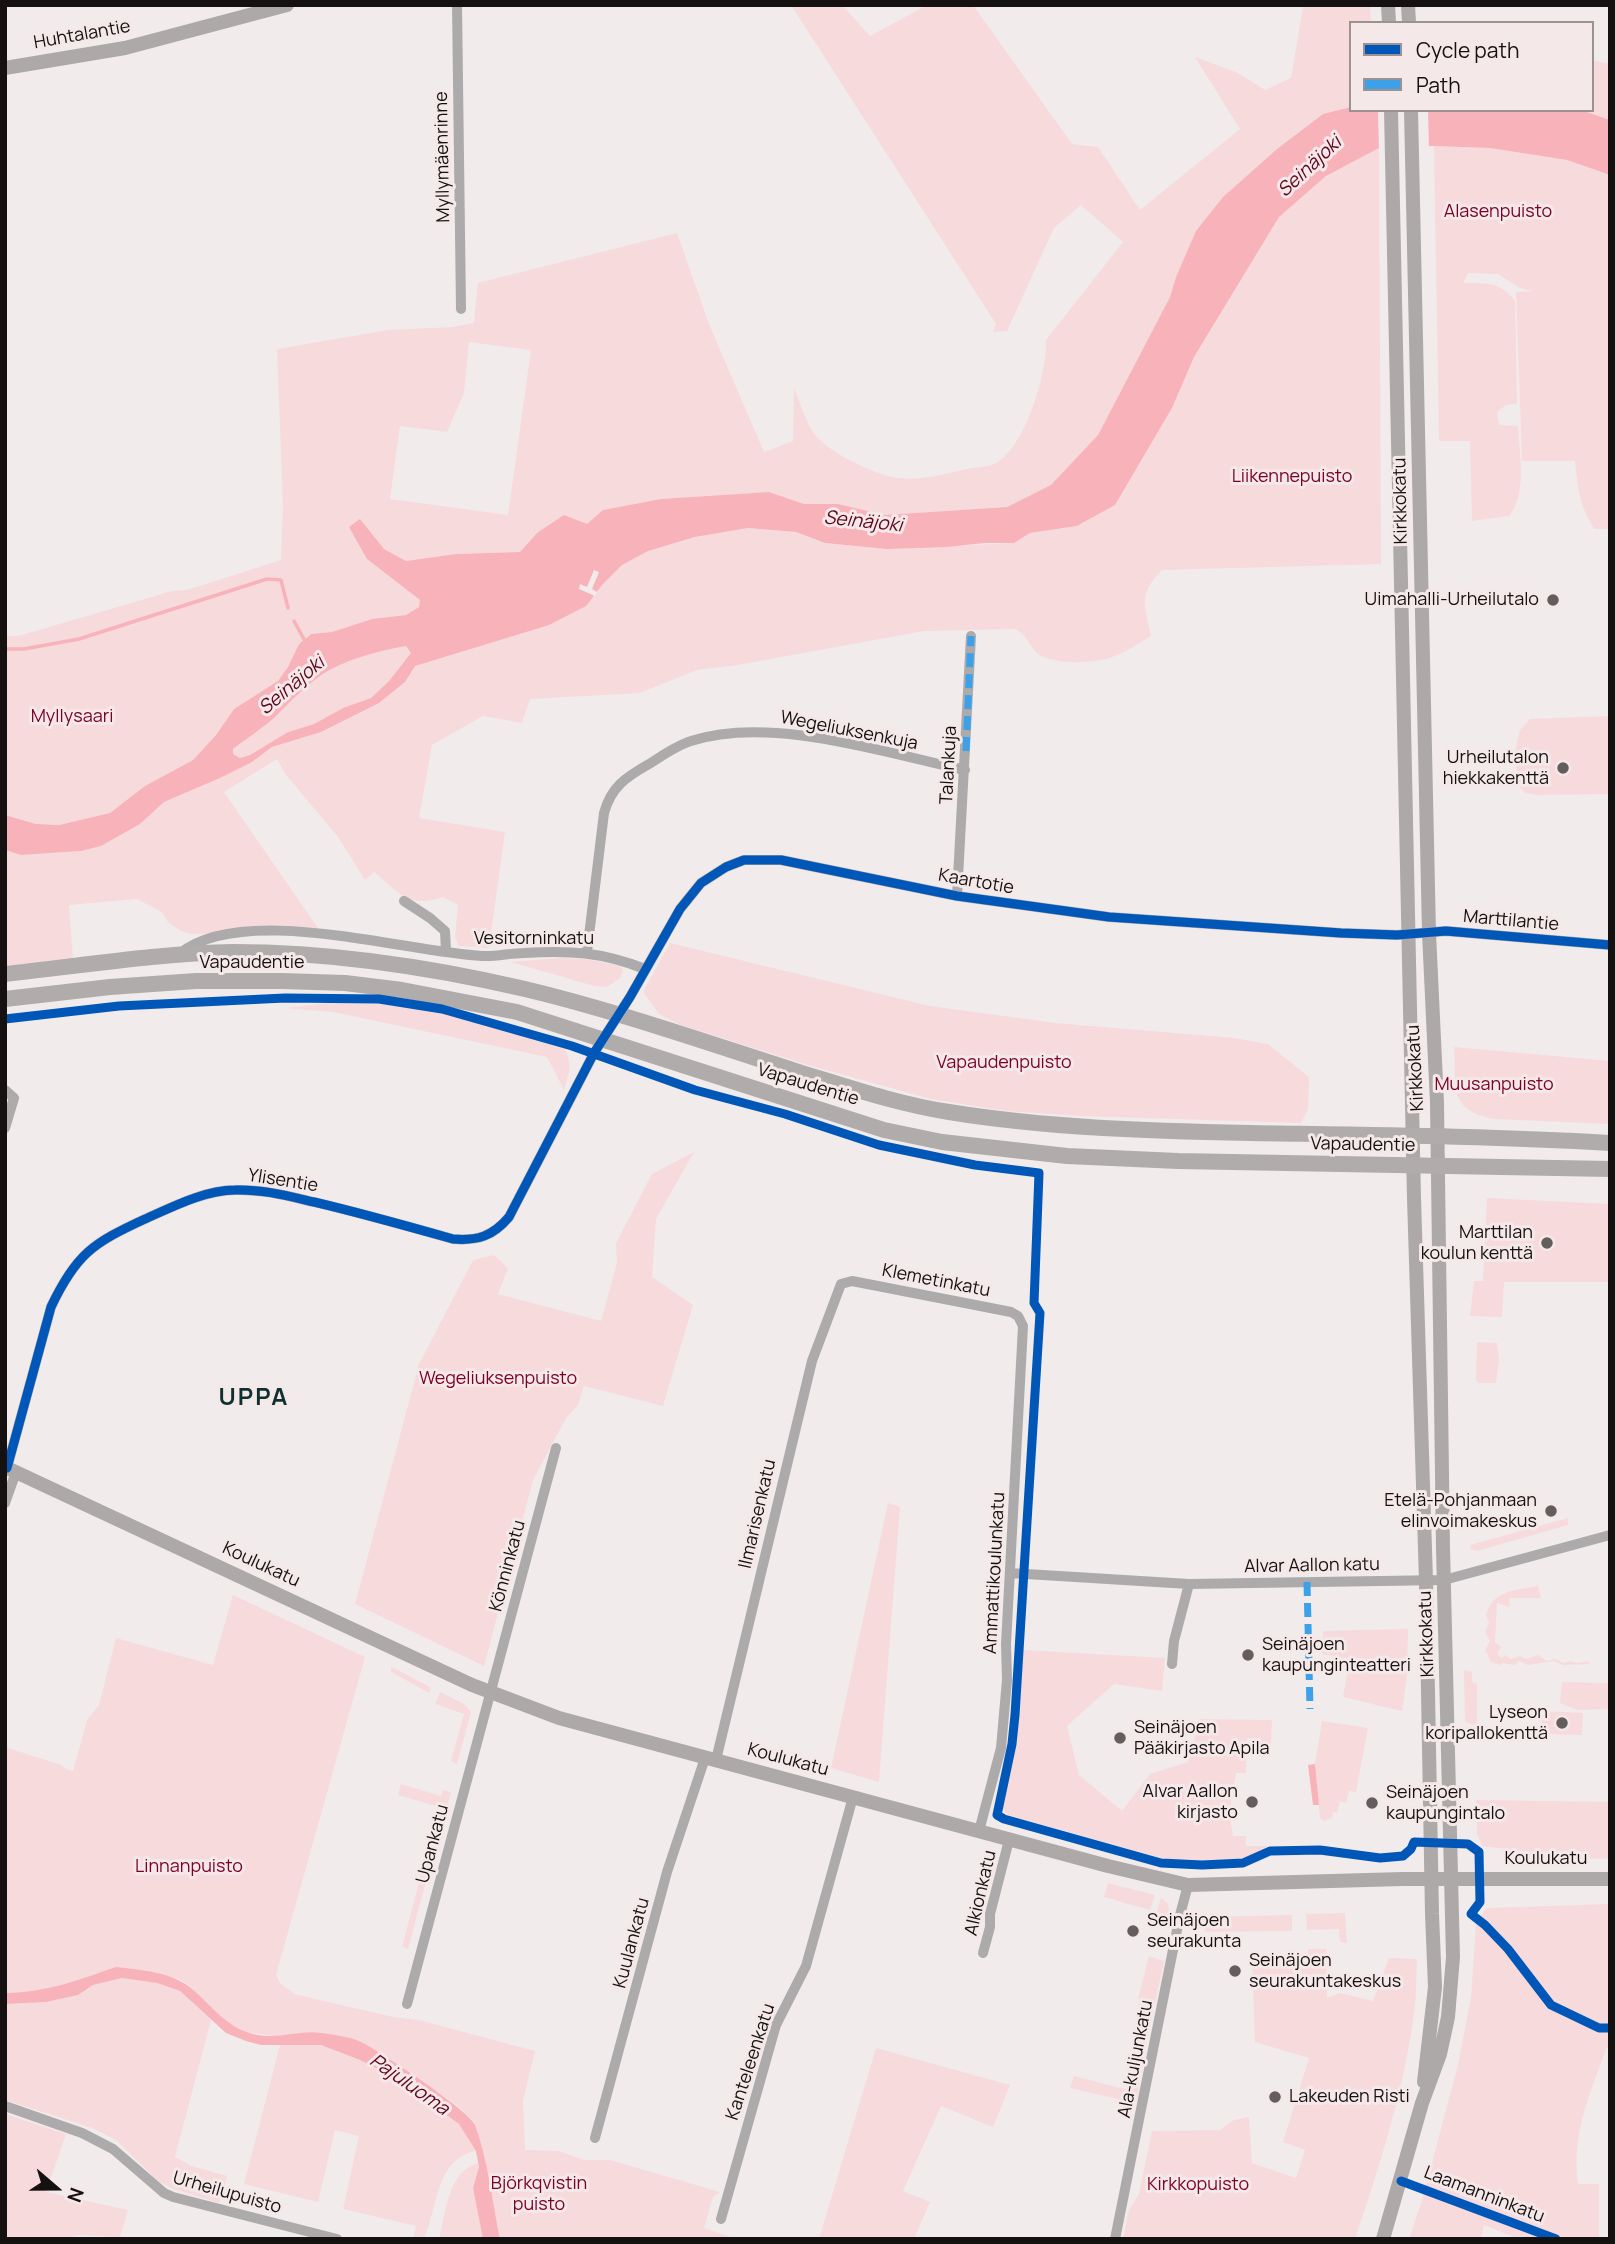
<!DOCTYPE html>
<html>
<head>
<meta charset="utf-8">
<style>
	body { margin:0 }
	#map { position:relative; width:1615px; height:2244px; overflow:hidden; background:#f2ebeb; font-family:Manrope,sans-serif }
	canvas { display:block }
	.frame { position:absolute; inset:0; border:7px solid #161111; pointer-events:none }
	.legend { position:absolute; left:1349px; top:21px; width:245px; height:91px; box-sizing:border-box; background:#f5e8e8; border:2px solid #9c9292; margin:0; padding:9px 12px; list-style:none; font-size:21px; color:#161111 }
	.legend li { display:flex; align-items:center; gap:14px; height:35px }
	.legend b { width:35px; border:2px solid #9c9292 }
	.north { position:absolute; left:21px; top:2153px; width:70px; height:70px; -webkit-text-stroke:5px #f5e8e8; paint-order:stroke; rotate:110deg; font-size:19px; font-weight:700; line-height:28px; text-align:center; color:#161111 }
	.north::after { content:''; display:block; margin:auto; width:24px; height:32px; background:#161111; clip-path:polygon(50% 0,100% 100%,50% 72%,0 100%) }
</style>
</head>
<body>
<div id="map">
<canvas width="1615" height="2244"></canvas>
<div class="frame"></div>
<ul class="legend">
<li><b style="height:9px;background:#0057b8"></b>Cycle path</li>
<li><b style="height:9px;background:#3da1ea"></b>Path</li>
</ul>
<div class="north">N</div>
</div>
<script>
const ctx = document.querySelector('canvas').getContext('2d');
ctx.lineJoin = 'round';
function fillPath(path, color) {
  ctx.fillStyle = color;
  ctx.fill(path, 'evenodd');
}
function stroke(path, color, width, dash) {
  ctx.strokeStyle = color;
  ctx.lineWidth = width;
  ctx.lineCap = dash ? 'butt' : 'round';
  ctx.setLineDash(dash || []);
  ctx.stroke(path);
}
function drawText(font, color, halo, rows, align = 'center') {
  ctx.font = font + ' Manrope,sans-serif';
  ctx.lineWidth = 6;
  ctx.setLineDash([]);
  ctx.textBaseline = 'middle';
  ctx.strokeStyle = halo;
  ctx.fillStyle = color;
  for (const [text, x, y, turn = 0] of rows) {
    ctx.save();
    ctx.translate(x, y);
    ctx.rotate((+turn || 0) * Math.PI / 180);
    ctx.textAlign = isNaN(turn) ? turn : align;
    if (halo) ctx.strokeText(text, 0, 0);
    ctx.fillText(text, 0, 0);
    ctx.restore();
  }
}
fillPath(new Path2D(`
	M 791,5 L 842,5 L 870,36 L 927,5 L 973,5 L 1072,144 L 1098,147 L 1140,210 L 1240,129 L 1195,57 L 1238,73 L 1265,90 L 1291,78 L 1303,7 L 1370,5 L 1371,23 L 1351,23 L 1351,107 L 1323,114 L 1277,149 L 1223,197 L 1176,277 L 1170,297 L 1098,435 L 1052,485 L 1007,507 L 884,515 L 838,504 L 804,504 L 769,492 L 661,499 L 603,510 L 587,524 L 537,533 L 520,552 L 456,554 L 406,561 L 384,549 L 367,559 L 420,600 L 419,607 L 406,615 L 372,619 L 332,632 L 310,634 L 299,644 L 288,667 L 278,681 L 234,709 L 216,735 L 193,760 L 145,786 L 110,813 L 59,825 L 36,824 L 5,815 L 5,636 L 19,636 L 172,591 L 187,590 L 281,560 L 283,506 L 277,349 L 388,330 L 453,327 L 474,323 L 478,283 L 677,233 L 709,324 L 764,452 L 793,441 L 794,388 C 800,402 805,419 813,432 C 826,452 874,474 897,478 C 920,481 945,474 967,469 C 976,467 990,467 998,462 C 1027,442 1047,373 1046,340 L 1123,242 L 1081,205 L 1054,228 L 1007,331 L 993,332 L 996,324 ZM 469,342 L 531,350 L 508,515 L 390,499 L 400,426 L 447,432 L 464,393 Z
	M 1592,60 L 1610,64 L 1610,120 L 1581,110 L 1592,110 Z
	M 1434,146 L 1490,148 L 1567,160 L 1610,175 L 1610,529 L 1594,529 C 1579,503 1578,490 1575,461 L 1522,461 L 1516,292 L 1533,291 L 1520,288 L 1498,274 L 1468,273 L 1463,283 C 1487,284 1499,280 1515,301 L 1517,404 L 1506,405 L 1497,412 L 1499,425 L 1518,426 C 1519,455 1528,492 1509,516 L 1472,521 L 1470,441 L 1439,441 Z
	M 1379,148 L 1381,564 L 1162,570 C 1137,596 1145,604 1151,636 C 1138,644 1126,652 1112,657 C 1095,664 1051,665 1037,653 C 1028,644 1027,635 1015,629 L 924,631 L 738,665 L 697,670 L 640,693 L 530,699 L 522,723 L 483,716 L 432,745 L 419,818 L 505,832 L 489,948 L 459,946 L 455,937 L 458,905 L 443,897 C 409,909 399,893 374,872 L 365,880 L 338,837 L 286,775 L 277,759 L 224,792 L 320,931 L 191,934 L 179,930 L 168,922 L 162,912 L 137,899 L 69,905 L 73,960 L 5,966 L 5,850 L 21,855 L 81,851 L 101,846 L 140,824 L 164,802 L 220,778 L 252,762 L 272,747 L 321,732 L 379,703 L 405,682 L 415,666 L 549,624 L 595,596 L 603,584 L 622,565 L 648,551 L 696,537 L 748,528 L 796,532 L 825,543 L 887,549 L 1014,543 L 1030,533 L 1078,526 L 1115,505 L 1172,408 L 1194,357 L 1279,217 L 1326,176 Z
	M 406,646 L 411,653 L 389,681 L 371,698 L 343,708 L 314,724 L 288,732 L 250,755 L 240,758 L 233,754 L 233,749 C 247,738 263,728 275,716 C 290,702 302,688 320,676 C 343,660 378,651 406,646 Z
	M 1610,716 L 1610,794 L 1536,795 L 1525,793 L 1518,785 L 1515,751 L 1520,730 L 1530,719 Z
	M 670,943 L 930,1006 L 1056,1023 L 1234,1038 L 1268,1044 L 1309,1077 L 1308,1109 L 1301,1123 L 1082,1116 L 1007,1111 L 931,1099 L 808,1065 L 681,1025 L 659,1014 L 643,992 Z
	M 561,958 L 587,959 L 620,966 L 623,970 L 620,978 L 607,987 L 594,986 L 511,962 Z
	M 329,1003 L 377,1003 L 442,1012 L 564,1049 C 574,1063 568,1075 564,1090 L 547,1057 L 333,1012 L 285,1008 Z
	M 1454,1047 L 1610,1061 L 1610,1124 L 1493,1119 C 1447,1109 1457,1087 1454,1047 Z
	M 694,1152 L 656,1219 L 652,1277 L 693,1305 L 663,1406 L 584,1386 L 578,1405 L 566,1418 L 533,1480 L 484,1666 L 355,1604 L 419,1364 L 473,1260 L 494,1255 L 508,1268 L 498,1294 L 601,1321 L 617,1263 L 616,1243 L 652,1174 Z
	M 1487,1198 L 1610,1204 L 1610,1282 L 1504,1282 L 1502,1317 L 1470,1316 L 1474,1281 L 1483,1281 Z
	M 1477,1342 L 1497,1343 L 1499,1360 L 1496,1383 L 1478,1383 L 1476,1379 Z
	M 888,1503 L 900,1507 L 879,1782 L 831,1768 Z
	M 1568,1518 L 1568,1525 L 1477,1551 L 1471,1549 L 1470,1545 Z
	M 1538,1586 L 1541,1598 L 1510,1598 L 1509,1607 L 1497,1603 L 1495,1642 L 1501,1647 L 1497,1654 L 1502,1658 L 1505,1655 L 1511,1659 L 1520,1656 L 1526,1659 L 1538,1655 L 1547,1661 L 1555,1659 L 1563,1663 L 1571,1661 L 1577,1663 L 1588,1661 L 1590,1664 L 1563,1665 L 1554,1661 L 1528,1665 L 1519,1661 L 1514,1665 L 1502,1663 L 1501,1665 L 1491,1662 L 1485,1650 L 1490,1641 L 1485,1632 L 1489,1623 L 1486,1615 C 1494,1589 1514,1591 1538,1586 Z
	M 233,1595 L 365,1657 L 276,1975 L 280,1983 L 294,1994 L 393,2017 L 419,2020 L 535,2051 L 523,2101 L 525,2150 L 559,2151 L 584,2160 L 610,2160 L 720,2192 L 713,2197 L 704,2228 L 736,2239 L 500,2239 L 485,2165 L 474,2122 L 459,2107 L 388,2058 L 359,2041 L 320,2032 L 280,2037 L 246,2032 L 225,2021 L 191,1987 L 179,1979 L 140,1970 L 35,1992 L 5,1993 L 5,1747 L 61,1765 L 66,1769 L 73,1771 L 87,1720 L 99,1705 L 116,1638 L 213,1665 Z
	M 1408,1629 L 1407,1676 L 1402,1711 L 1343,1697 L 1350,1659 L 1322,1654 L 1323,1631 Z
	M 1023,1650 L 1165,1658 L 1162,1691 L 1114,1684 L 1067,1726 L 1079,1775 L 1122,1811 L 1150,1774 L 1188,1762 L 1200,1719 L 1272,1720 L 1271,1744 L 1257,1744 L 1257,1738 L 1247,1738 L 1246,1773 L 1236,1773 L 1229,1813 L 1233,1836 L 1246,1836 L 1246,1846 L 1267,1846 C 1244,1871 1191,1862 1161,1858 L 1008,1815 L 1002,1808 L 1016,1745 Z
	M 391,1668 L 394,1668 L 428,1686 L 431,1688 L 429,1693 L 391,1672 Z
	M 1464,1670 L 1472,1672 L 1472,1682 L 1477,1684 L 1477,1726 L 1465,1722 Z
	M 1562,1682 L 1610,1683 L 1610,1709 L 1578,1710 L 1560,1703 Z
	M 440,1692 L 464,1704 L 471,1712 L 457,1764 L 451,1761 L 464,1714 L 435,1704 Z
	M 1542,1711 L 1583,1713 L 1582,1735 L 1541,1734 Z
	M 1322,1721 L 1368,1728 L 1356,1792 L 1349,1791 L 1346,1803 L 1340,1801 L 1337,1813 L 1333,1812 L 1332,1818 L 1324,1821 L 1320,1818 L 1315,1764 Z
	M 401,1784 L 441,1796 L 443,1790 L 451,1792 L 446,1809 L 398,1795 Z
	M 1476,1800 L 1610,1802 L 1610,1859 L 1580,1858 L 1482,1846 L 1477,1833 Z
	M 434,1826 L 440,1828 L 408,1949 L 402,1947 Z
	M 1108,1883 L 1155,1895 L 1150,1910 L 1104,1897 Z
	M 1161,1898 L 1168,1904 L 1169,1910 L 1173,1912 L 1170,1924 L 1162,1922 L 1164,1914 L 1157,1912 Z
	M 1610,1904 L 1610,2045 L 1606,2049 C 1590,2095 1571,2134 1578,2184 L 1599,2184 L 1599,2239 L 1519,2239 L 1484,2225 L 1481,2239 L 1409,2239 L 1422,2200 L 1458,2065 L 1471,1997 L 1476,1924 L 1486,1908 Z
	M 1345,1913 L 1347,1943 L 1340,1942 L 1339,1929 L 1307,1930 L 1306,1914 Z
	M 1292,1915 L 1292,1931 L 1205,1932 L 1203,1917 Z
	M 1308,1949 L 1326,1949 L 1327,1998 L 1340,1993 L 1373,2001 L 1389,1958 L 1417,1959 C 1416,1976 1417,1995 1414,2013 C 1404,2090 1380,2165 1355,2239 L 1123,2239 L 1129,2210 L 1139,2194 L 1152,2131 L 1220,2130 L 1234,2120 L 1249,2117 L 1252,2163 L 1296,2178 L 1305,2150 L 1283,2142 L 1309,2058 L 1255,2042 L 1252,1959 L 1292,1959 L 1293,1966 L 1307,1966 Z
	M 1149,1956 L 1164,1961 L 1155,2003 L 1138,1999 Z
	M 122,1978 L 157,1983 L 180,1991 L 211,2020 L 175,2157 L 192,2166 L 227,2176 L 219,2203 L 171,2188 L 158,2181 L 116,2140 L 92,2128 L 5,2100 L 5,2004 L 46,2002 L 78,1995 L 93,1985 Z
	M 1139,2003 L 1154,2007 L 1142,2065 L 1140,2067 L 1126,2062 L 1127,2055 L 1138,2057 L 1149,2009 L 1138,2006 Z
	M 280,2045 L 321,2045 L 360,2060 L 394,2077 L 459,2124 L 476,2151 C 435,2159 438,2208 424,2239 L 413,2239 L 416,2226 L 343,2209 L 359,2136 L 335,2130 L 318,2202 L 244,2184 Z
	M 876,2048 L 1010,2085 L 993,2127 L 941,2106 L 903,2191 L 930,2202 L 914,2239 L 819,2239 Z
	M 1074,2076 L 1128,2090 L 1133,2077 L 1138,2080 C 1139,2087 1140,2097 1134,2103 L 1070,2088 Z
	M 5,2114 L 66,2134 L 46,2192 L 128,2210 L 120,2237 L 79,2235 L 62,2239 L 5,2239 Z
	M 478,2163 L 479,2167 L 473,2188 L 483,2239 L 439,2239 C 446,2212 448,2171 478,2163 Z`), '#f7dadc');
fillPath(new Path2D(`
	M 1351,107 L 1351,110 L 1581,110 L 1610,120 L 1610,175 L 1567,160 L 1490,148 L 1434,146 L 1379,148 L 1326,176 L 1279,217 L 1194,357 L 1172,408 L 1115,505 L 1077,526 L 1030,533 L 1014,543 L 985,543 L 947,547 L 887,549 L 825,543 L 796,532 L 748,528 L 695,537 L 648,551 L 622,565 L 603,584 L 586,606 L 549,625 L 415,666 L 405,682 L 379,703 L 321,732 L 272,747 L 252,762 L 220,778 L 164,802 L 140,824 L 101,846 L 81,851 L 21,855 L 5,850 L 5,815 L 36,824 L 59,825 L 110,813 L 145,786 L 193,760 L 216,735 L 234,709 L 278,681 L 288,667 L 299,644 L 311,634 L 332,632 L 372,619 L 406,615 L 419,607 L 420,600 L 367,559 L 349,527 L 360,519 L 384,549 L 406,561 L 456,554 L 520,552 L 537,533 L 564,515 L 587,524 L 603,510 L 661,499 L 769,492 L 804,504 L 838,504 L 884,515 L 1007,507 L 1051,485 L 1098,435 L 1170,297 L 1176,277 L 1196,231 L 1223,197 L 1277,149 L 1323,114 ZM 406,646 L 411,653 L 389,681 L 371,698 L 343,708 L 314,724 L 288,732 L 250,755 L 240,758 L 233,754 L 233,749 C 247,738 263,728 276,716 C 290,702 303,688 320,676 C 343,660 378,651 406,646 Z
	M 1315,1764 L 1319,1805 L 1313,1805 L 1308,1765 Z
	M 116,1967 C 140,1970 172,1972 191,1988 C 209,2003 222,2022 244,2031 C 272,2043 297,2029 323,2033 C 335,2035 349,2037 359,2041 C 377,2049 470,2111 475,2125 C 488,2160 492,2201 500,2239 L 483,2239 L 473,2188 L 479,2167 L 476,2151 L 459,2124 L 394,2077 L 360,2060 L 321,2045 L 261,2045 L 246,2041 L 226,2033 L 180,1991 L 157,1983 L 122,1978 L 93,1985 L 78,1995 L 46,2002 L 5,2004 L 5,1993 C 48,1992 76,1981 116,1967 Z`), '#f8b2b9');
fillPath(new Path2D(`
	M 1378,110 L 1428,110 L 1429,150 L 1379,152 Z
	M 594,570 L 599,572 L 592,589 L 597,592 L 595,596 L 579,589 L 580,584 L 587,587 Z`), '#f2ebeb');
stroke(new Path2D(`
	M 294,621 L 305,641
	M 5,649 L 24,649 L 79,639 L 267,579 L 281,580 L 288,608`), '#f8b2b9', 3.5);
stroke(new Path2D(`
	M 457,5 L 461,309
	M 957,896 L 971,636
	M 404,901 L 430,918 L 445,931 L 446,951
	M 587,952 L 604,813 C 611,787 626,777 649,764 C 662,756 677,745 691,741 C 770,715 886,753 965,770
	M 179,954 C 242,902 405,952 482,956 C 496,957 510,953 524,953 C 569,950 602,952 645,969
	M 5,1090 L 14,1098 L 5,1128
	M 7,1468 L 51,1307 C 76,1254 93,1243 145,1219 C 172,1207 205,1190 235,1190 C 262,1189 288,1196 314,1202 C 361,1213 407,1226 453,1239 C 478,1241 493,1236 509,1217 L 594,1053 L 630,997 L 680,909 L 701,883 L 726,867 L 744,860 L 781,860 L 957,896 L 1109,917 L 1341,933 L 1397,935 L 1446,931 L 1610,945
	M 5,1503 L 16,1472
	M 1010,1573 L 1189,1584 L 1444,1580 L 1610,1535
	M 1172,1664 L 1174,1641 L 1189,1584
	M 716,1760 L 812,1361 L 841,1284 L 852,1281 L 1011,1312 L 1018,1316 L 1023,1326 L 1006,1644 L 1007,1680 L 1001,1748 L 979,1831
	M 983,1953 L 990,1927 L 990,1914 L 1009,1840
	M 407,2004 L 556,1448
	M 5,2106 L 82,2133 L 113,2149 L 164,2193 L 173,2197 L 337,2239
	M 595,2138 L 667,1872 L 705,1758
	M 721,2219 L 776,2025 L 806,1966 L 853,1797
	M 1115,2239 L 1180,1915 L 1188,1885`), '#acaaaa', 10);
stroke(new Path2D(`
	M 1388,5 L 1389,23
	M 1408,5 L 1409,23
	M 5,68 L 125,48 L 287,5
	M 1391,110 L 1414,1198 L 1426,1581 L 1432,1914 L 1435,1987 L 1424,2082
	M 5,1467 L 472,1685 L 559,1718 L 1108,1866 L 1188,1885 L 1403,1879 L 1610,1879
	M 1383,2239 L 1422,2103 L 1440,2054 L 1448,2017 L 1453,1957 L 1443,1548 L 1437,1103 L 1429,933 L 1411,110`), '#ada9a9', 14);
stroke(new Path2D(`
	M 5,974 C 80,966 159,953 233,952 C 331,952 430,967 525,989 C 617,1011 708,1043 799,1072 C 848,1087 897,1104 949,1112 C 1048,1128 1149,1131 1250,1133 C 1370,1135 1490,1136 1610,1143
	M 5,999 L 110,987 L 196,981 L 282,981 L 345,983 L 402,990 L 517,1012 L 884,1130 L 942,1142 L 1067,1156 L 1178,1161 L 1610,1169`), '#b1acac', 16);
stroke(new Path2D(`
	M 966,751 L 971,636
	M 1307,1582 L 1310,1709`), '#3da1ea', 7, [14, 7]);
stroke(new Path2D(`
	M 5,1019 L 119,1006 L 285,998 L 379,999 L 442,1009 L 572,1046 L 695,1090 L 785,1114 L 879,1145 L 975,1165 L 1039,1173 L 1034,1303 L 1040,1313 L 1015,1715 L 1012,1744 L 997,1815 L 1004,1819 L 1161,1863 L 1202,1865 L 1243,1863 L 1270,1851 L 1320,1850 L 1380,1858 L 1403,1856 L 1411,1849 L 1414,1842 L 1468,1844 L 1479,1852 L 1480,1902 L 1471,1914 L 1485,1925 L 1508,1949 L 1551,2005 L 1599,2028 L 1610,2028
	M 7,1468 L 51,1307 C 76,1254 93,1243 145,1219 C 172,1207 205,1190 235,1190 C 262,1189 288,1196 314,1202 C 361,1213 407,1226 453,1239 C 478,1241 493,1236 509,1217 L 594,1053 L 630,997 L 680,909 L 701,883 L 726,867 L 744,860 L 781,860 L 957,896 L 1109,917 L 1341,933 L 1397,935 L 1446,931 L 1610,945
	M 1401,2181 L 1556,2239`), '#0057b8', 9);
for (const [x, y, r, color] of [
	[1553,600,7,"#635d5d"],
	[1563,768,7,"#635d5d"],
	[1547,1243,7,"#635d5d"],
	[1551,1511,7,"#635d5d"],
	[1248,1655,7,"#635d5d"],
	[1562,1723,7,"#635d5d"],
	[1120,1738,7,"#635d5d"],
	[1252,1802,7,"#635d5d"],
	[1372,1803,7,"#635d5d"],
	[1133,1931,7,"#635d5d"],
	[1235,1971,7,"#635d5d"],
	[1275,2097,7,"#635d5d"]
]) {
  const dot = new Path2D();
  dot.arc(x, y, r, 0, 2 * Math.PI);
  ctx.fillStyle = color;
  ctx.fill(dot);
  stroke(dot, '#f5e8e8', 2.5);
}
drawText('18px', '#161111', '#f5e8e8', [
	["Huhtalantie",82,35,-10],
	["Myllymäenrinne",443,157,-91],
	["Kirkkokatu",1401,501,-91],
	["Wegeliuksenkuja",849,731,11],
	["Talankuja",949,765,-87],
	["Kaartotie",976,882,10],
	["Marttilantie",1511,921,5],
	["Vesitorninkatu",534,939],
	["Vapaudentie",252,963],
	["Kirkkokatu",1416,1068,-93],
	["Vapaudentie",808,1085,17],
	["Vapaudentie",1363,1145,1],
	["Ylisentie",283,1181,9],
	["Klemetinkatu",936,1281,11],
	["Ilmarisenkatu",758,1514,-77],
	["Koulukatu",261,1565,25],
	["Könninkatu",508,1566,-75],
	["Alvar Aallon katu",1312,1566,-1],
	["Ammattikoulunkatu",995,1573,-87],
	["Kirkkokatu",1427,1634,-92],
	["Koulukatu",788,1760,15],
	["Upankatu",433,1844,-75],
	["Koulukatu",1546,1859],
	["Alkionkatu",981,1893,-77],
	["Kuulankatu",632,1943,-75],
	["Ala-kuljunkatu",1136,2059,-79],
	["Kanteleenkatu",751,2062,-72],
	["Urheilupuisto",227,2193,16],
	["Laamanninkatu",1484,2195,21]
]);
drawText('18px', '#7b0029', '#f5e8e8', [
	["Alasenpuisto",1498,212],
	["Liikennepuisto",1292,477],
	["Myllysaari",72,717],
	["Vapaudenpuisto",1004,1063],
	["Muusanpuisto",1494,1085],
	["Wegeliuksenpuisto",498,1379],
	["Linnanpuisto",189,1867],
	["Björkqvistin",539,2184],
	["puisto",539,2205],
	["Kirkkopuisto",1198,2185]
]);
drawText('18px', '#161111', '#f5e8e8', [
	["Uimahalli-Urheilutalo",1539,600],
	["Urheilutalon",1549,758],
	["hiekkakenttä",1549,779],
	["Marttilan",1533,1233],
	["koulun kenttä",1533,1254],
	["Etelä-Pohjanmaan",1537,1501],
	["elinvoimakeskus",1537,1522],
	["Seinäjoen",1262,1645,"left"],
	["kaupunginteatteri",1262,1666,"left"],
	["Lyseon",1548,1713],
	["koripallokenttä",1548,1734],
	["Seinäjoen",1134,1728,"left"],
	["Pääkirjasto Apila",1134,1749,"left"],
	["Alvar Aallon",1238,1792],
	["kirjasto",1238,1813],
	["Seinäjoen",1386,1793,"left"],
	["kaupungintalo",1386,1814,"left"],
	["Seinäjoen",1147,1921,"left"],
	["seurakunta",1147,1942,"left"],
	["Seinäjoen",1249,1961,"left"],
	["seurakuntakeskus",1249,1982,"left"],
	["Lakeuden Risti",1289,2097,"left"]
], 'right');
drawText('italic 19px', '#5e061f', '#f5e8e8', [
	["Seinäjoki",1310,167,-43],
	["Seinäjoki",863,522,6],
	["Seinäjoki",292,686,-40],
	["Pajuluoma",409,2085,35]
]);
ctx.letterSpacing = '2px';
drawText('bold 24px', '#0d3130', '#f5e8e8', [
	["UPPA",254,1398]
]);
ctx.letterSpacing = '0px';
</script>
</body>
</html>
